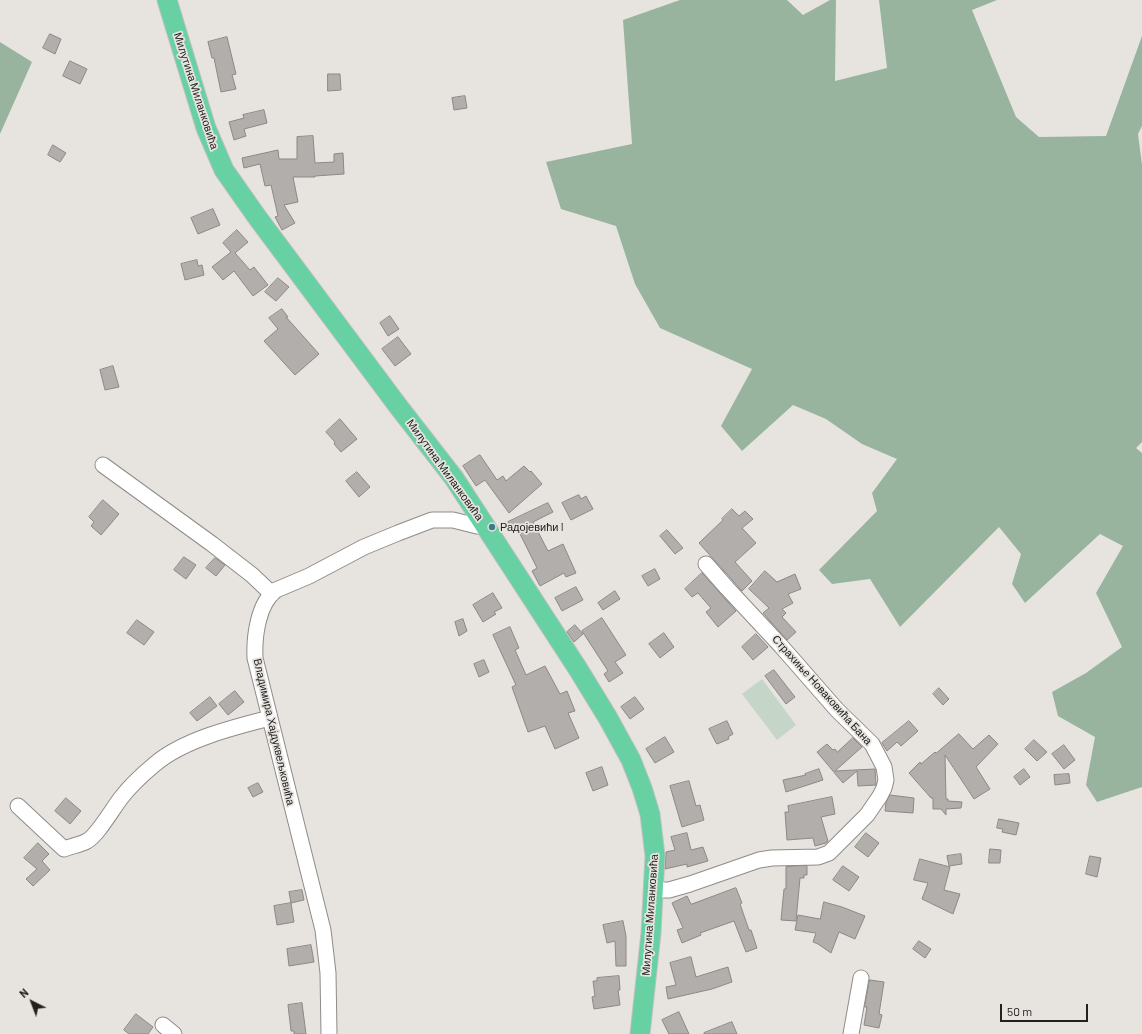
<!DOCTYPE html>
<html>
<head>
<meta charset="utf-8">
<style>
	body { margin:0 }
	#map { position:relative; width:1142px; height:1034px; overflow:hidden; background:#e7e4e0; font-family:Barlow,sans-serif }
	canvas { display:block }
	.north { position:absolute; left:12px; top:982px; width:40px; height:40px; -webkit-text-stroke:3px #e7e4e0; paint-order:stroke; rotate:318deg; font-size:11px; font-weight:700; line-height:16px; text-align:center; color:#21201f }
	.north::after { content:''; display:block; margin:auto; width:14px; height:18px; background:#21201f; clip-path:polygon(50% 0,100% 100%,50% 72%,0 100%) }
	.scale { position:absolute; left:1000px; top:1004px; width:88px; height:18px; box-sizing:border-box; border:2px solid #21201f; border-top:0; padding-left:5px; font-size:12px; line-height:14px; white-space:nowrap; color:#21201f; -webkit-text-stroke:3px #e7e4e0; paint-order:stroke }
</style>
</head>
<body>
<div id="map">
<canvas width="1142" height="1034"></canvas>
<div class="north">N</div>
<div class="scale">50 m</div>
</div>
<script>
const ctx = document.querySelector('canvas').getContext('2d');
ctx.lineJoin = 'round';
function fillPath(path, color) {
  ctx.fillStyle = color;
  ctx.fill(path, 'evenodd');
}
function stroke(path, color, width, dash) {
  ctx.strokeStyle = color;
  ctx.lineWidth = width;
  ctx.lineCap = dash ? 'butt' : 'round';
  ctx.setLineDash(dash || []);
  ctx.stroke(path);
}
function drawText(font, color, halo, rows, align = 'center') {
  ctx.font = font + ' Barlow,sans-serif';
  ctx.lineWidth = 3.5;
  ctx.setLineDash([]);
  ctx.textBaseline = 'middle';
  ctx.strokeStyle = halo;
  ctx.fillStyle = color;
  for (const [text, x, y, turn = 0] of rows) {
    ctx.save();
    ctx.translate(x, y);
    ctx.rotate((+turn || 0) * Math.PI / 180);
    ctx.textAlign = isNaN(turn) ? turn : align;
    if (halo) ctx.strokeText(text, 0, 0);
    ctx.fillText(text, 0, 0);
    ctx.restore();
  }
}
fillPath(new Path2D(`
	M 762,679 L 796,725 L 777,740 L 742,694 Z`), '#c5d6c8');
fillPath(new Path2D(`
	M 680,0 L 787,0 L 803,15 L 830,0 L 836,0 L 835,81 L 887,68 L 879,0 L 997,0 L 972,10 L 1016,117 L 1039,137 L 1106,136 L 1142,36 L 1142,126 L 1138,134 L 1142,165 L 1142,442 L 1136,448 L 1142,453 L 1142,787 L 1097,802 L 1086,785 L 1095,737 L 1058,716 L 1052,692 L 1086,673 L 1122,647 L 1096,593 L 1123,546 L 1100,534 L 1025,603 L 1012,584 L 1021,554 L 999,527 L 900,627 L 870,579 L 832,584 L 819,570 L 877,511 L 872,493 L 897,459 L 862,444 L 826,419 L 793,405 L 742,451 L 721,426 L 752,369 L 660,328 L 635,284 L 616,226 L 561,209 L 546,162 L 632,144 L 623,20 Z
	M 0,42 L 32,62 L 0,134 Z`), '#98b39e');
const building = new Path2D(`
	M 50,34 L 61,39 L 55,54 L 43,48 Z
	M 227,37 L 236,74 L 232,75 L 236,89 L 221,92 L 214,58 L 212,58 L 208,42 Z
	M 70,61 L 87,69 L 80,84 L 63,76 Z
	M 328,74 L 340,74 L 341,90 L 328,91 Z
	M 465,96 L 467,108 L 454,110 L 452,98 Z
	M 264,110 L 267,123 L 244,129 L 246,136 L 234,140 L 229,122 L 244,118 L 243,115 Z
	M 313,136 L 315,163 L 334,162 L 334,154 L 343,153 L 344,174 L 315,176 L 315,177 L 293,177 L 298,202 L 284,205 L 295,223 L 282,230 L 275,217 L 278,216 L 271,185 L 265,186 L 260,164 L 244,168 L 242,158 L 278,150 L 279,159 L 297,159 L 297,137 Z
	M 53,145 L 66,153 L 60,162 L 48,155 Z
	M 213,209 L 220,225 L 198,234 L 191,218 Z
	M 237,230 L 248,242 L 235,253 L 250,270 L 254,267 L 268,285 L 253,296 L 234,271 L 223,280 L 212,267 L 231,252 L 223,243 Z
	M 197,260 L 198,266 L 202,265 L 204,275 L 185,280 L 181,264 Z
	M 278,278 L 289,287 L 276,301 L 265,292 Z
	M 282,309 L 288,317 L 286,317 L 319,354 L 295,375 L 264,341 L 278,329 L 269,318 Z
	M 390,316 L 399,329 L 388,336 L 380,323 Z
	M 398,337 L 411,354 L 395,366 L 382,349 Z
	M 113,366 L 119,387 L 105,390 L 100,370 Z
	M 340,419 L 357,439 L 341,452 L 334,444 L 335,442 L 326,432 Z
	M 480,455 L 497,480 L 503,476 L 506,481 L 524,466 L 530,472 L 531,471 L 542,484 L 509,513 L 485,480 L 476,486 L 463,466 Z
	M 357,472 L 370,487 L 359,497 L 346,481 Z
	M 579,495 L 581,499 L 586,496 L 593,509 L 571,520 L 562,503 Z
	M 103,500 L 119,514 L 101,535 L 91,526 L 94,522 L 89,517 Z
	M 548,503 L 553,512 L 533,522 L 548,551 L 563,544 L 576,573 L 566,577 L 564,573 L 540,586 L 532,571 L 537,568 L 517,528 L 513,530 L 508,522 Z
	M 732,509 L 739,516 L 745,511 L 753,519 L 742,528 L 756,543 L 735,562 L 752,581 L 742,591 L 699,543 L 723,520 L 722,519 Z
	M 667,530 L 683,548 L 675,554 L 660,536 Z
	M 184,557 L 196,565 L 186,579 L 174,570 Z
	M 215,558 L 225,565 L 216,576 L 206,568 Z
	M 655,569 L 660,579 L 648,586 L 642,576 Z
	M 765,571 L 777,582 L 795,574 L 801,589 L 788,594 L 793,603 L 782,609 L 786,613 L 782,617 L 796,632 L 787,640 L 763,613 L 769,608 L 749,589 Z
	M 702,573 L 736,611 L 718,627 L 706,612 L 711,608 L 698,593 L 692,597 L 685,589 Z
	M 576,587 L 583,600 L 562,611 L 555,598 Z
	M 615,591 L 620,599 L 603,610 L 598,603 Z
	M 493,593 L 502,608 L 494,612 L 496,614 L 483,622 L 473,605 Z
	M 602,618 L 626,655 L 615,662 L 623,673 L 609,682 L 604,674 L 608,671 L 582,631 Z
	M 463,619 L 467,631 L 459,636 L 455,622 Z
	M 137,620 L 154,632 L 144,645 L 127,633 Z
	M 575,625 L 583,634 L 574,642 L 567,632 Z
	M 510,627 L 519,648 L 515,650 L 526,675 L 545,666 L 560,694 L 567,691 L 575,711 L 568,713 L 579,738 L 555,749 L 545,726 L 528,732 L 512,687 L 516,685 L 493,635 Z
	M 664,633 L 674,647 L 660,658 L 649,644 Z
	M 756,634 L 768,647 L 753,660 L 742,647 Z
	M 484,660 L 489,672 L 479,677 L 474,664 Z
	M 774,670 L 795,697 L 786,704 L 765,676 Z
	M 939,688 L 949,699 L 943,705 L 933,694 Z
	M 235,691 L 244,702 L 228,715 L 219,704 Z
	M 210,697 L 217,706 L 197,721 L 190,713 Z
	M 635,697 L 644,709 L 630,719 L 621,707 Z
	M 727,721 L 733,734 L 728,737 L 729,739 L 717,744 L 716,743 L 709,729 Z
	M 909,721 L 918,731 L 901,746 L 897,742 L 887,751 L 882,743 Z
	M 959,734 L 973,749 L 989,735 L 998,744 L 976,767 L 990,789 L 974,799 L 945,755 L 946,799 L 948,799 L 948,801 L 962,802 L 961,808 L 946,809 L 946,815 L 941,809 L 933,809 L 933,798 L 931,798 L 909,773 L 920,762 L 921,764 L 935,752 L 936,753 Z
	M 665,737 L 674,752 L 655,763 L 646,749 Z
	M 853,738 L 862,747 L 835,771 L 875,769 L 876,785 L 858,786 L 857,771 L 843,783 L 817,752 L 827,744 L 833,750 L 835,749 L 837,752 Z
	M 1034,740 L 1047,752 L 1037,761 L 1025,749 Z
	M 1064,745 L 1075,760 L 1064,769 L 1052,754 Z
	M 602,767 L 608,785 L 593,791 L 586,773 Z
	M 819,769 L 823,780 L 786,792 L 783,780 L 806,775 L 805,774 Z
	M 1024,769 L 1030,777 L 1020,785 L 1014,777 Z
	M 1069,774 L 1070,783 L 1055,785 L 1054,775 Z
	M 689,781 L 696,806 L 700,805 L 704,820 L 682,827 L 670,786 Z
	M 258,783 L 263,792 L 253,797 L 248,788 Z
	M 890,795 L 914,798 L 913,813 L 885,811 L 886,803 Z
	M 832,797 L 835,814 L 821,817 L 828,841 L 826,843 L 815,846 L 813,838 L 787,840 L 785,812 L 789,812 L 788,806 Z
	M 66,798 L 81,811 L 70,824 L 55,811 Z
	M 999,819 L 1019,823 L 1016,835 L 1002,832 L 1003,829 L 997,828 Z
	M 687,833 L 691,850 L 703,847 L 708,861 L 687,867 L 687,864 L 665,869 L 666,852 L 675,850 L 671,837 Z
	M 866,833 L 879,843 L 868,857 L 855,847 Z
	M 38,843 L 49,854 L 42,861 L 50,870 L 33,886 L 26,879 L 37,869 L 24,858 Z
	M 990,849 L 1001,850 L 1000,863 L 989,863 Z
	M 961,854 L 962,864 L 949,866 L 947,856 Z
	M 1090,856 L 1101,858 L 1097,877 L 1086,874 Z
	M 920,859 L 950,867 L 944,890 L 960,894 L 953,914 L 922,899 L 928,883 L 914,880 Z
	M 807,866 L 807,875 L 804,875 L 804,878 L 800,878 L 796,921 L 781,920 L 784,889 L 786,889 L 786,867 Z
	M 843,866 L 859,877 L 849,891 L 833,880 Z
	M 736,888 L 742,903 L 740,904 L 749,930 L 751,930 L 757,948 L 746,952 L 734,921 L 700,933 L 701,935 L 682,943 L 677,930 L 683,928 L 672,903 L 687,896 L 691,904 Z
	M 302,890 L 304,900 L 291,903 L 289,892 Z
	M 824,902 L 842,907 L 865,916 L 855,939 L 839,932 L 831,953 L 818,944 L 813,942 L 816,933 L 795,930 L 798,915 L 820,919 Z
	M 291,903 L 294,922 L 277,925 L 274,906 Z
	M 623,921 L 626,936 L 626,966 L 616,966 L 615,941 L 607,943 L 603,925 Z
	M 919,941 L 931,949 L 925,958 L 913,949 Z
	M 311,945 L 314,962 L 289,966 L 287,949 Z
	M 691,957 L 696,977 L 728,967 L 732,982 L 712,989 L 668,999 L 666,987 L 676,985 L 670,963 Z
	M 619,976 L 620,990 L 618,990 L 620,1005 L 594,1009 L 592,997 L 595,996 L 593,981 L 597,981 L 597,978 Z
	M 870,980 L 884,982 L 879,1014 L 882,1015 L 879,1028 L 864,1025 L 867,1007 L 865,1007 Z
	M 302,1003 L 306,1034 L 294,1034 L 294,1031 L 291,1031 L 288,1005 Z
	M 679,1012 L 689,1034 L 669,1034 L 662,1020 Z
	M 136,1014 L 153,1027 L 148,1034 L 129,1034 L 124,1030 Z
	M 732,1022 L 737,1034 L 704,1034 L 704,1033 Z`);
fillPath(building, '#b1aeab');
stroke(building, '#8b8885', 1);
const minor = new Path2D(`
	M 103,465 L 212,544 L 252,575 L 272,594
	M 18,806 L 64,849 C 71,846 80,845 87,841 C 97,836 113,808 121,798 C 130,786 143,774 155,764 C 183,740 234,727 270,718
	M 654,890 L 669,890 L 690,884 L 759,860 L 772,858 L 818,857 L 829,853 L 867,815 L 880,796 L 884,788 L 886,780 L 884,767 L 872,744 L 837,710 L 781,646 L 727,588 L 706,564
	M 163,1025 L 174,1034
	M 329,1034 L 328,973 L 323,930 L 255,658 C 254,637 258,603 276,590 L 309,576 L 364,547 L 398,533 L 432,520 L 453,520 L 477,526 L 485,526
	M 851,1034 L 861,978`);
const major = new Path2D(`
	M 167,0 L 206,128 L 224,170 L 257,217 L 398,406 L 454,478 L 578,669 L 608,718 L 631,760 L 642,788 L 650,814 L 655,856 L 651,933 L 640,1034`);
stroke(minor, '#8f8c88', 17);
stroke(major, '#c1c1c0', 21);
stroke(minor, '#fff', 15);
stroke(major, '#67d1a3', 19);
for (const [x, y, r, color] of [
	[492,527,4,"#3a7c8e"]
]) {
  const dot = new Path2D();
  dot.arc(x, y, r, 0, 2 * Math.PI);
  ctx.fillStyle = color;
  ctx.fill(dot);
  stroke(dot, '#e7e4e0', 1.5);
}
drawText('11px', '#21201f', '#e7e4e0', [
	["Милутина Миланковића",196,91,72],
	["Милутина Миланковића",445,470,54],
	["Страхиње Новаковића Бана",822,690,48],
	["Владимира Хајдуквељковића",274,732,77],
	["Милутина Миланковића",650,915,-86]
]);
drawText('11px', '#21201f', '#e7e4e0', [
	["Радојевићи I",500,527]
], 'left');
</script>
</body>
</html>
